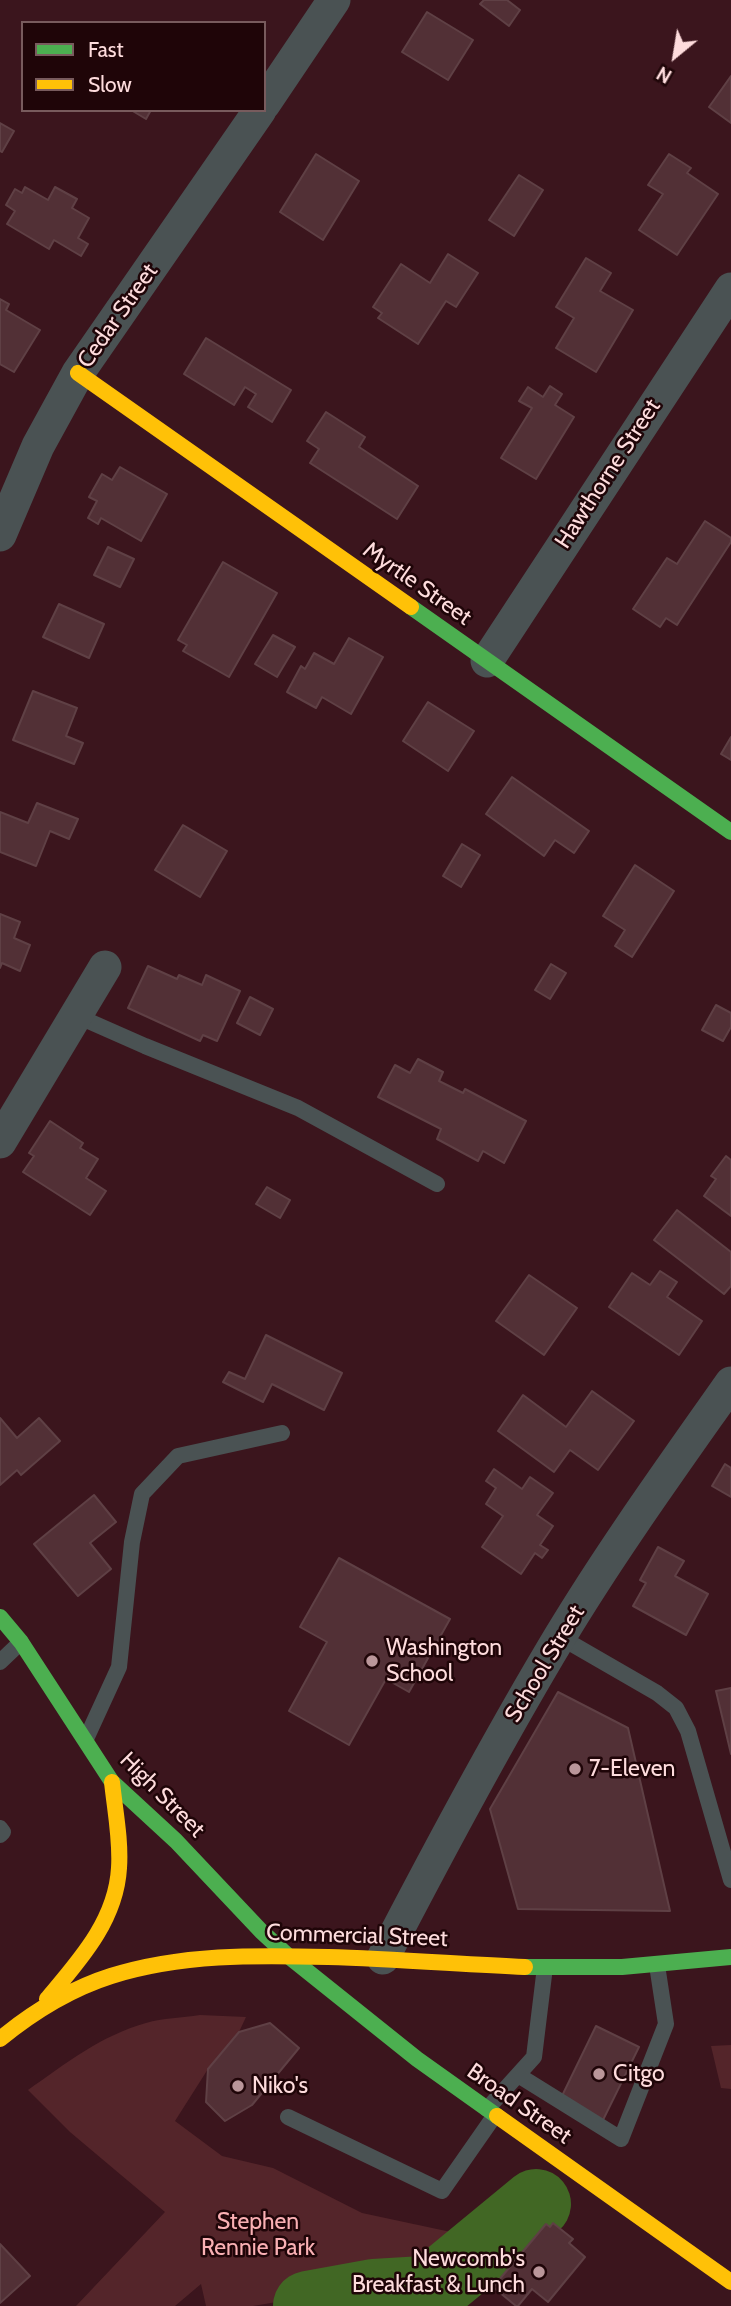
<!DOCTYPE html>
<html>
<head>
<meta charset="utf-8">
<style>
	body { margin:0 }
	#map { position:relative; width:731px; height:2306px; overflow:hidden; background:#3b151d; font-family:Cabin,sans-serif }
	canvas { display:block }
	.legend { position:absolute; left:21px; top:21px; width:245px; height:91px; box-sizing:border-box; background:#1f0508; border:2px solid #785b5d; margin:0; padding:9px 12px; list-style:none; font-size:21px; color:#fedcdd }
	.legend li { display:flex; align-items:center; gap:14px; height:35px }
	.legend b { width:35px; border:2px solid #785b5d }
	.north { position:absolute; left:640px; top:21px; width:70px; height:70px; -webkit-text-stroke:5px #1f0508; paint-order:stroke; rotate:210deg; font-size:19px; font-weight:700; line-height:28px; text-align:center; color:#fedcdd }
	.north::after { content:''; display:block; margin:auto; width:24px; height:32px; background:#fedcdd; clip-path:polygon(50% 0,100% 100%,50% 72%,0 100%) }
</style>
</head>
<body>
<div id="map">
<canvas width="731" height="2306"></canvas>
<ul class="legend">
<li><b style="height:9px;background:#4caf50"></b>Fast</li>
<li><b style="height:9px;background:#ffc107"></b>Slow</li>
</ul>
<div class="north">N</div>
</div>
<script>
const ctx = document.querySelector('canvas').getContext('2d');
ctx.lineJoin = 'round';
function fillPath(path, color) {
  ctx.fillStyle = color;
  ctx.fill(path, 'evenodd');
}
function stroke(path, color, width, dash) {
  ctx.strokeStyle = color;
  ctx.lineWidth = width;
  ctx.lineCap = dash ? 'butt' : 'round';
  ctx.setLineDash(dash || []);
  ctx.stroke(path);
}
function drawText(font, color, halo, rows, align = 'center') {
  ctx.font = font + ' Cabin,sans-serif';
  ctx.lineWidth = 5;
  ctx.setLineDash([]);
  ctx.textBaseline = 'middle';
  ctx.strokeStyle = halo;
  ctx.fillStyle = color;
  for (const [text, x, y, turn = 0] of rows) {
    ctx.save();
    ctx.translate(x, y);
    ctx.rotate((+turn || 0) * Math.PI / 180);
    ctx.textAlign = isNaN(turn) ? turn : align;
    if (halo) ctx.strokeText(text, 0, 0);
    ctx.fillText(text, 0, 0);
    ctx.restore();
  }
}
fillPath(new Path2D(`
	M 200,2015 L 246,2017 L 239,2032 L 208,2069 L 175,2121 L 222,2156 L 273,2168 L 362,2213 L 479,2238 L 430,2276 L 253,2306 L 206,2306 L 201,2284 L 175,2306 L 76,2306 L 165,2212 L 70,2132 L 28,2090 C 65,2064 102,2035 146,2023 C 163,2018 182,2018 200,2015 Z
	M 731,2045 L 731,2089 L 721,2088 L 711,2046 Z`), '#54252a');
stroke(new Path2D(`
	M 308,2306 L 374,2294 L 424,2291 L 445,2279 L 536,2204`), '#416724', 70);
const building = new Path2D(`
	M 484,0 L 507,0 L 520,10 L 509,26 L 480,4 Z
	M 427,12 L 473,40 L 448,80 L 402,52 Z
	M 731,76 L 731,123 L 709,107 Z
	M 131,110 L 151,110 L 146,119 Z
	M 0,123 L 14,131 L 2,152 L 0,151 Z
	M 316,154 L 359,181 L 323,240 L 280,212 Z
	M 669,154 L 691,168 L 687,173 L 718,194 L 677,255 L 639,230 L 663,194 L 648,185 Z
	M 519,175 L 543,190 L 514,236 L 489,220 Z
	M 25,187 L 48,200 L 55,187 L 77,199 L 72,208 L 89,218 L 78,238 L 88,244 L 81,256 L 54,240 L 49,249 L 7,224 L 15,211 L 6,205 L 15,189 L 22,193 Z
	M 448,254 L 478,273 L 456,307 L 446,301 L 418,344 L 378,318 L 382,313 L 373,307 L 401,264 L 430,283 Z
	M 586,258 L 611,273 L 600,291 L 633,310 L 596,372 L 556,348 L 574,318 L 556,307 Z
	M 0,299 L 9,304 L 6,310 L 40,330 L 14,372 L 0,364 Z
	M 206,338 L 291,390 L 272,422 L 248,407 L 256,394 L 245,387 L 234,405 L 184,374 Z
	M 550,386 L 562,394 L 555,405 L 574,417 L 536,479 L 501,458 L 532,408 L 519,401 L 528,387 L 543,397 Z
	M 326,412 L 365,437 L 359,447 L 418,486 L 397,519 L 310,463 L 319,449 L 307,441 Z
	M 120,467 L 167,494 L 141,541 L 101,518 L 98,524 L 88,518 L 97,501 L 89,497 L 102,474 L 112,480 Z
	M 705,521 L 731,538 L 731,542 L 677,625 L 666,618 L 660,627 L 633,609 L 667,558 L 677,564 Z
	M 108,547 L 134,559 L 120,587 L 94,575 Z
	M 223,562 L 277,593 L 229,677 L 183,651 L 187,645 L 178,640 Z
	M 59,604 L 104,624 L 89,658 L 43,637 Z
	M 273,635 L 295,647 L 277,677 L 255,664 Z
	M 349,638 L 383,657 L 351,714 L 322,697 L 316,708 L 287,692 L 301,666 L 305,669 L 314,653 L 334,664 Z
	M 33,691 L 77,708 L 66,736 L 83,743 L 74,764 L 13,740 Z
	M 428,702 L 474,731 L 448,771 L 403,741 Z
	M 731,737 L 731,760 L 721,754 Z
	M 512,777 L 589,831 L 574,853 L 555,840 L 544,856 L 486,814 Z
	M 37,803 L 78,819 L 69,839 L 50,831 L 36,866 L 0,852 L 0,812 L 28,823 Z
	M 183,825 L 227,851 L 200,897 L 155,870 Z
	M 462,844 L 480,855 L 461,887 L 443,876 Z
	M 635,865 L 674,891 L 632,957 L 615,946 L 625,930 L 603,916 Z
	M 0,914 L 20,922 L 14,938 L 30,945 L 20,971 L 2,963 L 0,968 Z
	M 551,964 L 566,973 L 550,999 L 535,990 Z
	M 148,966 L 177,979 L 179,975 L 202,985 L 206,975 L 240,991 L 217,1041 L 203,1035 L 200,1041 L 128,1008 Z
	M 250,997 L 273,1009 L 260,1035 L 237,1023 Z
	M 716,1005 L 731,1013 L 731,1027 L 723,1041 L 702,1030 Z
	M 418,1059 L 443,1072 L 439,1081 L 463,1093 L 465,1089 L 526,1121 L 504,1163 L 483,1151 L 478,1161 L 437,1139 L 441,1129 L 378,1097 L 395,1065 L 410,1073 Z
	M 50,1121 L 83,1143 L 80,1148 L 98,1159 L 86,1178 L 106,1191 L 90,1215 L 23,1172 L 34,1156 L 29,1153 Z
	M 726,1156 L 731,1160 L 731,1216 L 704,1196 L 716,1179 L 711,1176 Z
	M 267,1187 L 290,1200 L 280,1218 L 256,1204 Z
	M 677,1210 L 731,1252 L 731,1286 L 724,1294 L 654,1240 Z
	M 660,1271 L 677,1282 L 667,1297 L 702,1321 L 679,1355 L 609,1307 L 632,1273 L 650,1285 Z
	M 529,1275 L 577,1308 L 544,1355 L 496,1321 Z
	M 266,1335 L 342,1373 L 324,1410 L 272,1384 L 263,1402 L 223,1382 L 229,1372 L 245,1379 Z
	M 592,1391 L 634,1421 L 598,1470 L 570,1450 L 554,1472 L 498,1431 L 523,1395 L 566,1427 Z
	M 0,1418 L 17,1438 L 39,1418 L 60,1441 L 21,1475 L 17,1470 L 0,1485 Z
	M 725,1464 L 731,1468 L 731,1497 L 712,1486 Z
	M 494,1469 L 522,1489 L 530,1477 L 553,1493 L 537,1515 L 553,1526 L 540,1545 L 548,1550 L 542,1558 L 535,1553 L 521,1574 L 482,1547 L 503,1516 L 486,1504 L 496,1488 L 486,1481 Z
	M 94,1495 L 116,1522 L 90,1543 L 111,1569 L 78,1596 L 34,1544 Z
	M 658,1547 L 684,1561 L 675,1576 L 708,1594 L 686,1635 L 633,1606 L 646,1583 L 640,1580 Z
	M 339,1558 L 450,1619 L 409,1692 L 386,1679 L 349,1745 L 289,1711 L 327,1642 L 300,1627 Z
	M 731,1688 L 731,1754 L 716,1691 Z
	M 558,1692 L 628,1728 L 670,1911 L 518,1909 L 490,1809 Z
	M 270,2023 L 299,2048 L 252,2105 L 225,2121 L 206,2102 L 208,2069 L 239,2032 Z
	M 596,2026 L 639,2047 L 602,2122 L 560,2100 Z
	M 553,2223 L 573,2239 L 569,2243 L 585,2257 L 548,2302 L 532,2289 L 518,2306 L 516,2306 L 493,2287 L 546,2224 L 550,2227 Z
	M 0,2244 L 30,2276 L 0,2303 Z`);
fillPath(building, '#523036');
stroke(building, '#5f4045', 2);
stroke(new Path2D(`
	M 77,1016 L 145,1046 L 298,1108 L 437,1184
	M 560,1637 L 657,1693 L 676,1708 L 688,1731 L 731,1880
	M 0,1662 L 21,1642
	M 86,1739 L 119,1667 L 132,1542 L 142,1494 L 178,1456 L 282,1433
	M 0,1828 L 3,1832 L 0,1835
	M 518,2075 L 621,2139 L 666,2024 L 657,1965
	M 487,2109 L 534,2057 L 545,1967
	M 288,2117 L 442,2191 L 495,2115`), '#4a5253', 16);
stroke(new Path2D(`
	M 264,104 L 334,0
	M 0,535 L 38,446 L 78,373 L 260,110
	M 487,661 L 731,289
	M 0,1142 L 105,967
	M 383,1958 C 439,1850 496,1743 559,1638 C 612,1550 672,1467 731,1383`), '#4a5253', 33);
stroke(new Path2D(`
	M 411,607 L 731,832
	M 0,1617 L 21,1642 L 112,1782 L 176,1841 L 261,1931 L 287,1955 L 417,2059 L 497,2116
	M 525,1967 L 622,1967 L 731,1957`), '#4caf50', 16);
stroke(new Path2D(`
	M 78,373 L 411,607
	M 47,1999 C 79,1961 116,1921 119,1868 C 121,1840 115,1811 112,1782
	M 0,2039 C 33,2012 70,1989 111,1976 C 181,1954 255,1955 328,1957 C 394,1959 459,1964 525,1967
	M 497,2116 L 731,2282`), '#ffc107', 16);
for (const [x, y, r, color] of [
	[372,1661,7,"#ba969a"],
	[575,1769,7,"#ba969a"],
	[599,2074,7,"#ba969a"],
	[238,2086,7,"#ba969a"],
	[539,2272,7,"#ba969a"]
]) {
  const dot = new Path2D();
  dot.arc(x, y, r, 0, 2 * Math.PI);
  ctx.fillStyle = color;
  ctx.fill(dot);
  stroke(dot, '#1f0508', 2.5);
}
drawText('23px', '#fedcdd', '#1f0508', [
	["Cedar Street",118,316,-55],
	["Hawthorne Street",608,474,-57],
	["Myrtle Street",417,584,35],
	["School Street",545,1664,-59],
	["High Street",162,1795,45],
	["Commercial Street",357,1936,2],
	["Broad Street",519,2104,35]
]);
drawText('23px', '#fedcdd', '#1f0508', [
	["Washington",386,1648],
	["School",386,1674],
	["7-Eleven",589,1769],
	["Citgo",613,2074],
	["Niko's",252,2086],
	["Newcomb's",525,2259,"right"],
	["Breakfast & Lunch",525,2285,"right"]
], 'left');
drawText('23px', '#fab0b4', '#1f0508', [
	["Stephen",258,2222],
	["Rennie Park",258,2248]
]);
</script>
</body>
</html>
